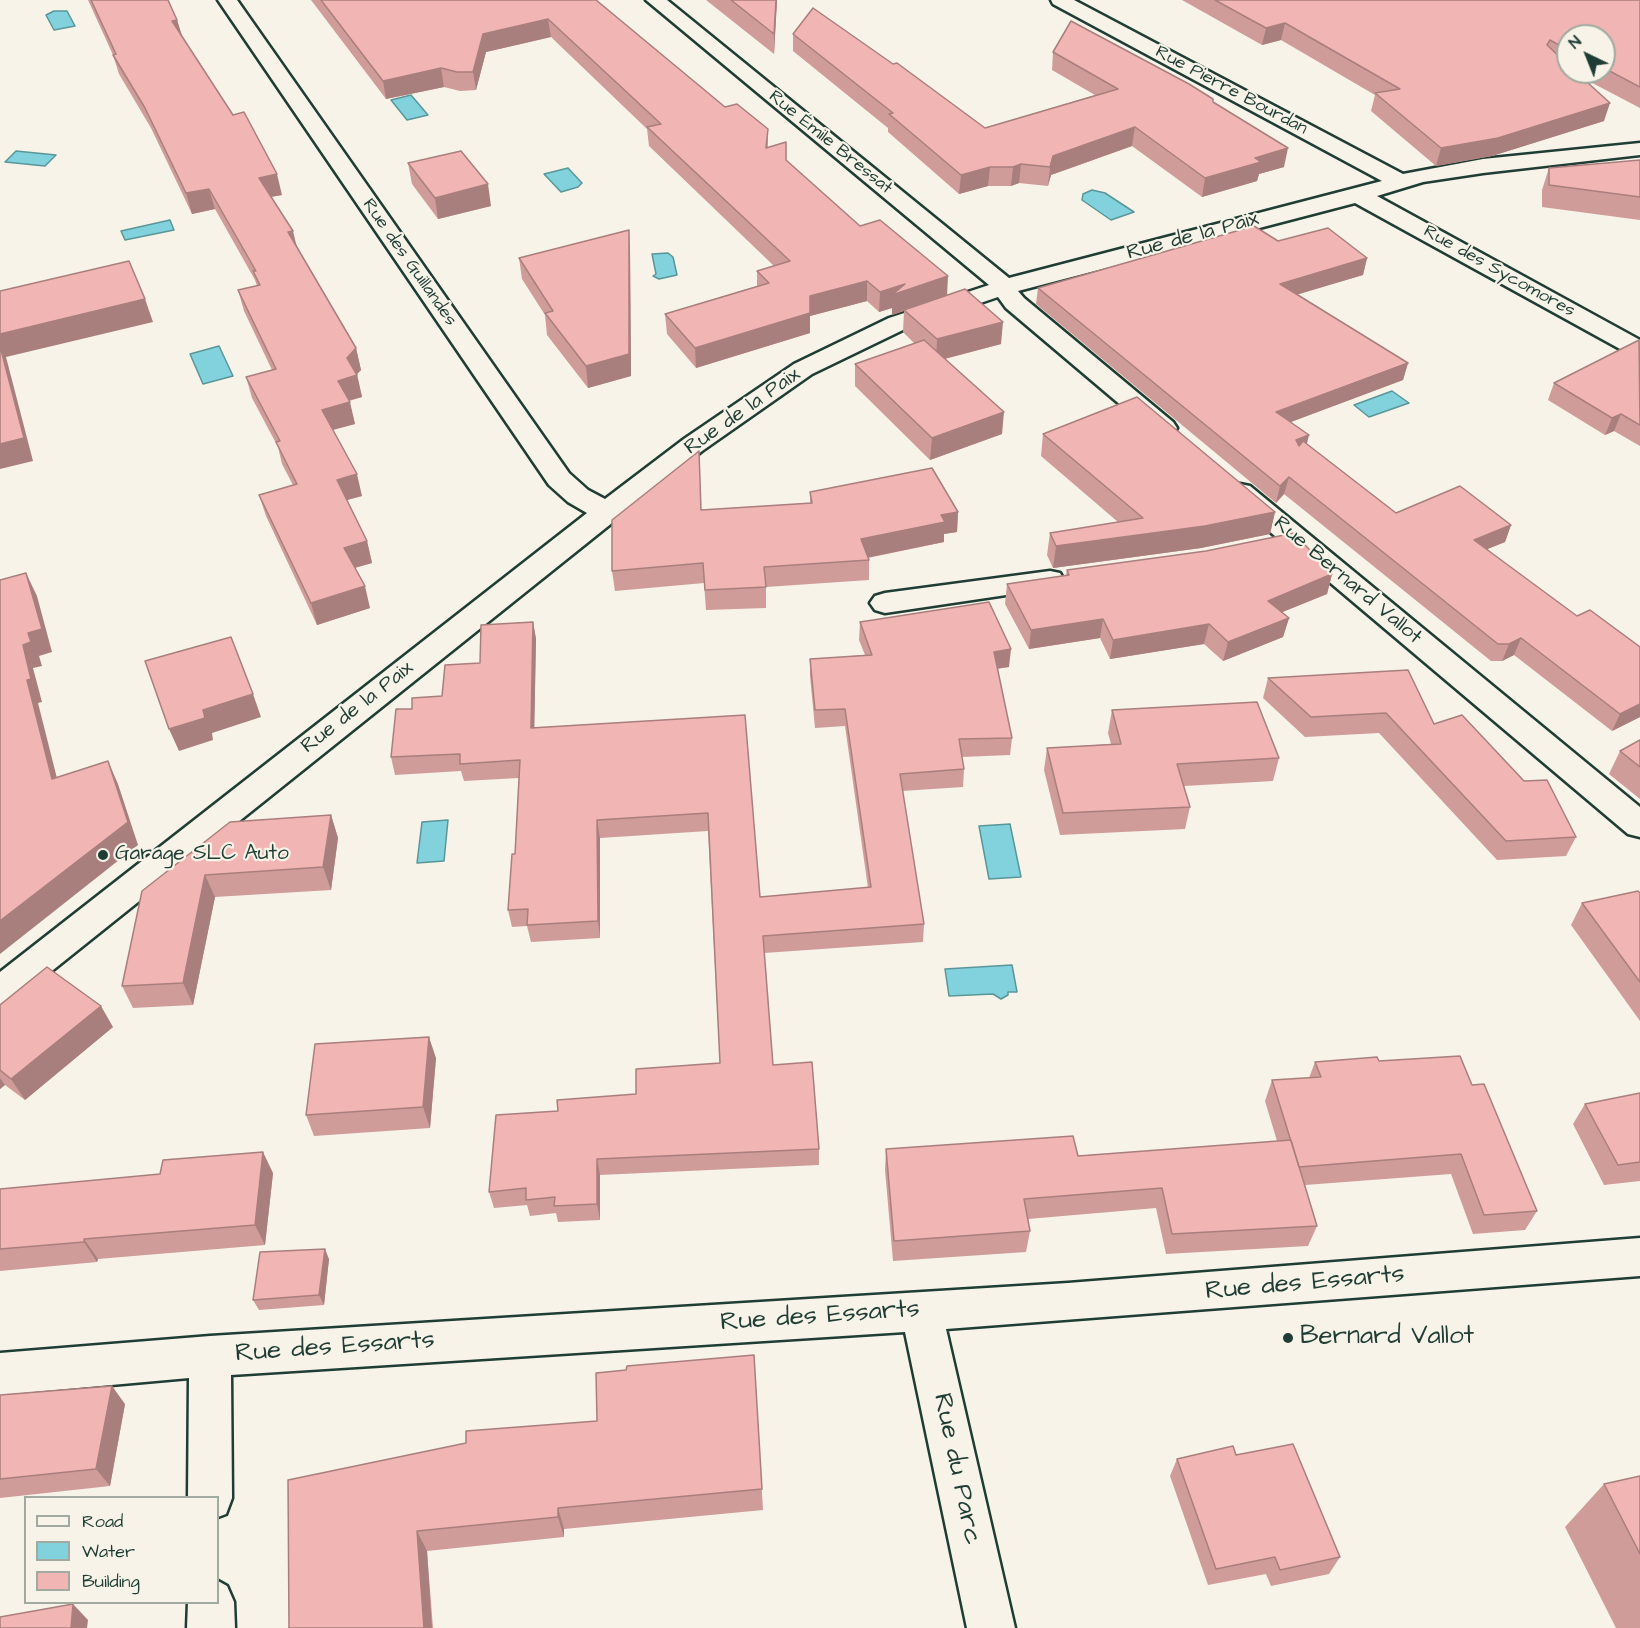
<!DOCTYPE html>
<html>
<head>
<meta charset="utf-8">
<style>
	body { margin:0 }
	#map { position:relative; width:1640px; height:1628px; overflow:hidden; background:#f7f3e8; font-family:"Architects Daughter",sans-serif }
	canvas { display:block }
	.legend { position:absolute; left:24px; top:1496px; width:195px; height:108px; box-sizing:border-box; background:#f7f3e8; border:2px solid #a1aaa0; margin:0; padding:8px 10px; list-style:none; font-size:18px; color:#1f3d34 }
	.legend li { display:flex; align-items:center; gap:12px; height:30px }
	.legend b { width:30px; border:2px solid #a1aaa0 }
	.north { position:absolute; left:1556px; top:24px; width:60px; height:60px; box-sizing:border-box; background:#f7f3e8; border:2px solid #a1aaa0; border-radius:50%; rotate:317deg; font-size:16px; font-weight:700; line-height:24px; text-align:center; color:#1f3d34 }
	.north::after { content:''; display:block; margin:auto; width:21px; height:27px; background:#1f3d34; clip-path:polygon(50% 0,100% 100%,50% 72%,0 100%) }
</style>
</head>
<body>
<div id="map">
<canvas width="1640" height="1628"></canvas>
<ul class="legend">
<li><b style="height:8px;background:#f7f3e8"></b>Road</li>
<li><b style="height:16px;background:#82d2dd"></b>Water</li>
<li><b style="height:16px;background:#f1b5b3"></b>Building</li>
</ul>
<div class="north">N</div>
</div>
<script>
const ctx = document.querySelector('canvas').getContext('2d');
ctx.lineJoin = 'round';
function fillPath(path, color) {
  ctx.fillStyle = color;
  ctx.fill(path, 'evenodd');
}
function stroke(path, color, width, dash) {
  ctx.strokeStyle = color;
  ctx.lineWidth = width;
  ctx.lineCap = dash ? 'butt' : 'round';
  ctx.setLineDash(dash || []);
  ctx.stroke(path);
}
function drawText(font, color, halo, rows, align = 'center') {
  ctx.font = font + ' "Architects Daughter",sans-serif';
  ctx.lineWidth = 4.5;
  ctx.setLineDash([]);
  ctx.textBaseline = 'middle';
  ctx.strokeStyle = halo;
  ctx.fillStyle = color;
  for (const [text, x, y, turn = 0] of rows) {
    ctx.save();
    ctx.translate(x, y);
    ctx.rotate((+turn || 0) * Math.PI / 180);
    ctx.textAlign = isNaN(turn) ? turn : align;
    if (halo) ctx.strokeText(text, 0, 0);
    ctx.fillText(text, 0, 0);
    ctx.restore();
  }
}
const water = new Path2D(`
	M 54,11 L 67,11 L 75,26 L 54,30 L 46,15 Z
	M 411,95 L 428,115 L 407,120 L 391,100 Z
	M 16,151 L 56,155 L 45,166 L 5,162 Z
	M 568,168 L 582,183 L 578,187 L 561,192 L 544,174 Z
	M 1092,190 L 1105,193 L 1134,212 L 1111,220 L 1082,200 L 1083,194 Z
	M 170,220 L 174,230 L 125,240 L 121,231 Z
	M 668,253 L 673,257 L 677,275 L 659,279 L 653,276 L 656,274 L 652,254 Z
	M 219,346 L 233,376 L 203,384 L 190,354 Z
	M 1392,391 L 1409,403 L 1369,417 L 1354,405 Z
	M 448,820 L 444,861 L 417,863 L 422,822 Z
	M 1010,824 L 1021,877 L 989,879 L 979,826 Z
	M 1012,965 L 1017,992 L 1008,992 L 1008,995 L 1001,999 L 993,994 L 949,996 L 945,969 Z`);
fillPath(water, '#82d2dd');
stroke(water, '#5a9699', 1.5);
const minor = new Path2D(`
	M 218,0 L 237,0 L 569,473 L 588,490 L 605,499 L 684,439 L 794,364 L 889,318 L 989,285 L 646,0 L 667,0 L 1009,278 L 1382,181 L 1053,4 L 1051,0 L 1074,0 L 1403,174 L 1483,159 L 1640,143 L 1640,155 L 1483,173 L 1423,182 L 1377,196 L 1640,340 L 1640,357 L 1631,355 L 1355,203 L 1018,291 L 1024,298 L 1173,422 L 1177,428 L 1173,434 L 1164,436 L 1155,434 L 1006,308 L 998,297 L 907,328 L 812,374 L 702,451 L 13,1002 L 0,1007 L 0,972 L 587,513 L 568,502 L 549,485 Z
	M 1240,484 L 1250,486 L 1640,807 L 1640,837 L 1628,834 L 1230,498 L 1226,492 L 1230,486 Z
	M 1050,571 L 1060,573 L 1064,580 L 1060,587 L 885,613 L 875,610 L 870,603 L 875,596 L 885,593 Z
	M 1640,1238 L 1640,1276 L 946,1329 L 1015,1628 L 967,1628 L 905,1332 L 231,1375 L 232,1498 L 226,1514 L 218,1517 L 218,1498 L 188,1498 L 189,1378 L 0,1395 L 0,1353 L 210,1336 L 1068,1283 Z
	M 218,1581 L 227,1586 L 234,1602 L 235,1628 L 187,1628 L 188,1602 L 218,1602 Z`);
stroke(minor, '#1f3d34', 5);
fillPath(minor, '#f7f3e8');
fillPath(new Path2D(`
	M 88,0 L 168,0 L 177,20 L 182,36 L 282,195 L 271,197 L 296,246 L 356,348 L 361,370 L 357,374 L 362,397 L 349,401 L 355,424 L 333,430 L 362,496 L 347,500 L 367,541 L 372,563 L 355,568 L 370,608 L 317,625 L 266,516 L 259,495 L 293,485 L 282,464 L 278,447 L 252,398 L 246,377 L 272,370 L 244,311 L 238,290 L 257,286 L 255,280 L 215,209 L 192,214 L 151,128 L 119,74 L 113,55 Z
	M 311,0 L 596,0 L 725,107 L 768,129 L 768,147 L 786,160 L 860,226 L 947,295 L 1001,344 L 945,359 L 1002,434 L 930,460 L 855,386 L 855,364 L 915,344 L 903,332 L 904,311 L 892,315 L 892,308 L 879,312 L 867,301 L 810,316 L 810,333 L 696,368 L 667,334 L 665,314 L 757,286 L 757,271 L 774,266 L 649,146 L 647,129 L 551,37 L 486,52 L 476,90 L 460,91 L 444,87 L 386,99 Z
	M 706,0 L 777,0 L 774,54 Z
	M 1182,0 L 1640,0 L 1640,108 L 1581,77 L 1604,121 L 1492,156 L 1436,166 L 1371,111 L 1375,95 L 1281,40 L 1262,45 ZM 1568,36 L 1604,36 L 1604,72 L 1568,72 Z
	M 793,34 L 985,128 L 1095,95 L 1052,70 L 1053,52 L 1213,102 L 1284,167 L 1259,174 L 1257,181 L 1202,197 L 1132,146 L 1051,175 L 1048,186 L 1019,183 L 1011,186 L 988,186 L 959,194 L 888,132 L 888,128 L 793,51 Z
	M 1640,160 L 1640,220 L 1542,207 L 1542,190 L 1549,168 Z
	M 408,163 L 491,206 L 438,219 L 412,184 Z
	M 1278,241 L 1367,258 L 1363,275 L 1297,294 L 1408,363 L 1403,380 L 1291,422 L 1307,444 L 1396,513 L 1511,525 L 1505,542 L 1487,549 L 1640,717 L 1612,731 L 1514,655 L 1502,661 L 1491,661 L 1284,494 L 1276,503 L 1036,304 L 1038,288 Z
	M 630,250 L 631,376 L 588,388 L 547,335 L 545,315 L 522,279 L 519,258 Z
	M 1640,341 L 1640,446 L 1614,431 L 1605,435 L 1548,400 L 1554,383 Z
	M 1043,434 L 1275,512 L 1270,534 L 1201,548 L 1053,568 L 1047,555 L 1050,533 L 1118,522 L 1041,456 Z
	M 810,492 L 958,512 L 957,532 L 944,534 L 944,542 L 868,558 L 869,560 L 869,580 L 766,587 L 766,608 L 706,610 L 704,583 L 615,591 L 612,571 L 702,510 L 810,503 Z
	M 1067,570 L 1332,574 L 1327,594 L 1282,612 L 1289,618 L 1283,637 L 1223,661 L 1204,644 L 1110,659 L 1100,638 L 1029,649 L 1005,604 L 1007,584 L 1066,575 Z
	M 533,622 L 536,639 L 534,728 L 745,715 L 760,897 L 868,888 L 845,726 L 815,728 L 810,676 L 810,659 L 865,655 L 859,640 L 860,622 L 1009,667 L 997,669 L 1012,738 L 1010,755 L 962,757 L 964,769 L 963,787 L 902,791 L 924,924 L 923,942 L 764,953 L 773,1065 L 819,1149 L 819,1165 L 600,1175 L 600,1220 L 558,1222 L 556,1213 L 530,1216 L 527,1205 L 494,1208 L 489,1192 L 558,1111 L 636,1094 L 720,1063 L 708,831 L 600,838 L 600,938 L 531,942 L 527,926 L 512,927 L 508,910 L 515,854 L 519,778 L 464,781 L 461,771 L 395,775 L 391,757 L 412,709 L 442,696 L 480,663 Z
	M 1268,678 L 1434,724 L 1524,781 L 1576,837 L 1566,856 L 1497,860 L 1379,733 L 1305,737 L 1263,698 Z
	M 1112,710 L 1279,758 L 1273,781 L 1184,786 L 1190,807 L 1185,829 L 1060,835 L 1044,770 L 1047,748 L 1111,744 L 1108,733 Z
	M 1640,740 L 1640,799 L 1609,774 L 1620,751 Z
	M 331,815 L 338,838 L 331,890 L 215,897 L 193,1005 L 133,1008 L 122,986 L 142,891 Z
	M 1640,893 L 1640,1021 L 1571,925 L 1582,903 Z
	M 0,1005 L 113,1027 L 25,1100 L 5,1085 L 0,1089 Z
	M 436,1058 L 430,1128 L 314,1136 L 306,1115 Z
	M 1379,1061 L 1472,1085 L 1537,1211 L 1525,1230 L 1473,1234 L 1451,1174 L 1305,1185 L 1317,1226 L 1308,1246 L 1166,1254 L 1156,1208 L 1028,1219 L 1030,1231 L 1026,1252 L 893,1261 L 885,1170 L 886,1149 L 1078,1156 L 1277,1141 L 1265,1101 L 1272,1080 L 1309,1078 L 1315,1062 Z
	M 1640,1093 L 1640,1181 L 1604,1185 L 1573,1124 L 1585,1104 Z
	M 273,1173 L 265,1245 L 98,1259 L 97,1262 L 0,1271 L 0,1189 Z
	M 329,1259 L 324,1305 L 259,1310 L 253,1300 Z
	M 754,1355 L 763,1510 L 564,1529 L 564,1537 L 427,1551 L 433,1628 L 289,1628 L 288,1480 L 597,1421 L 626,1370 Z
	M 0,1395 L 125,1404 L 110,1486 L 0,1498 Z
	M 1236,1455 L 1340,1557 L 1329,1574 L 1271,1586 L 1266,1574 L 1208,1585 L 1170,1476 L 1177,1459 Z
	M 1640,1476 L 1640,1628 L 1616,1628 L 1565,1527 L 1604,1484 Z`), '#cf9c9a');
fillPath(new Path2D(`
	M 776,0 L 777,0 L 774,54 L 774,34 Z
	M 548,19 L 551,37 L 486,52 L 476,90 L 473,72 L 483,34 Z
	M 177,20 L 183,39 L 172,21 Z
	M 1285,23 L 1281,40 L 1262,45 L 1266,28 Z
	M 441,68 L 444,87 L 386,99 L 383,81 Z
	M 1610,103 L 1604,121 L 1492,156 L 1436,166 L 1441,148 Z
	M 1135,127 L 1132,146 L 1051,175 L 1048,186 L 1050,167 L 1053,156 Z
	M 1288,148 L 1284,167 L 1259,174 L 1257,181 L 1202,197 L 1205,178 L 1255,158 Z
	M 1021,164 L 1019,183 L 1011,186 L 1013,167 Z
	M 990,167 L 988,186 L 959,194 L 961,175 Z
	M 277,174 L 282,195 L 264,198 L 259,178 Z
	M 488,184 L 491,206 L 438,219 L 435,198 Z
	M 209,189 L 215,209 L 192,214 L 186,193 Z
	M 629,230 L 630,250 L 631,376 L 588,388 L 586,366 Z
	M 293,231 L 298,252 L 288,232 Z
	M 1367,258 L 1363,275 L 1276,301 L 1280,284 Z
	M 948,276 L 947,296 L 892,315 L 892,308 L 879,312 L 880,292 L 905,284 Z
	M 867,281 L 867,301 L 810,316 L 810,333 L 696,368 L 695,348 L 810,296 Z
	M 145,299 L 153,322 L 6,357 L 33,461 L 0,469 L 0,334 Z
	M 1003,322 L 1001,344 L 936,361 L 937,339 Z
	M 356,348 L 361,370 L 355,376 L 357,375 L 362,397 L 343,402 L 338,381 L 347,358 Z
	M 1408,363 L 1403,380 L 1272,429 L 1276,412 Z
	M 350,402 L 355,424 L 328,431 L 322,410 Z
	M 1004,412 L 1002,434 L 930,460 L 932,438 Z
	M 1621,414 L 1614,431 L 1605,435 L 1612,418 Z
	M 1309,435 L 1305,452 L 1292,457 L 1296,440 Z
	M 357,474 L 362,496 L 343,501 L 337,480 Z
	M 1289,477 L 1284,494 L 1276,503 L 1280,486 Z
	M 958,512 L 957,532 L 944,534 L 944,542 L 860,559 L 861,539 L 941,515 Z
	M 1275,512 L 1270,534 L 1201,548 L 1053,568 L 1056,546 Z
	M 1511,525 L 1505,542 L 1468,557 L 1474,540 Z
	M 367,541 L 372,563 L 350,569 L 344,548 Z
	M 26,573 L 37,596 L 52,652 L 39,656 L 42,666 L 33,668 L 42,702 L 38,703 L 63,802 L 52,779 L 27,680 L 23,645 L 28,633 Z
	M 1332,574 L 1327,594 L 1263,620 L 1268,601 Z
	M 365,586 L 370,608 L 317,625 L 311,603 Z
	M 1289,618 L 1283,637 L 1223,661 L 1228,642 Z
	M 1103,619 L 1100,638 L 1029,649 L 1031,630 Z
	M 533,622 L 536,639 L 534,746 L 531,728 Z
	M 1209,624 L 1204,644 L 1110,659 L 1113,640 Z
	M 1521,638 L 1514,655 L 1502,661 L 1509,644 Z
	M 1011,649 L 1009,667 L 992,669 L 994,652 Z
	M 253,694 L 261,717 L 212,733 L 213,740 L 179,751 L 169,729 L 203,710 Z
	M 1640,704 L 1640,717 L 1612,731 L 1620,714 Z
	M 108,761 L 118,784 L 138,845 L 0,954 L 0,921 Z
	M 331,815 L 338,838 L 331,890 L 323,867 Z
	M 597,820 L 600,838 L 600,938 L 598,921 Z
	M 205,875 L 215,897 L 193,1005 L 183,983 Z
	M 101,1006 L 113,1027 L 25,1100 L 11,1079 Z
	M 429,1037 L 436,1058 L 430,1128 L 423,1107 Z
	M 0,1078 L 5,1085 L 0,1089 Z
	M 263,1152 L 273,1173 L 265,1245 L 255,1225 Z
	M 597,1159 L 600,1175 L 600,1220 L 597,1204 Z
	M 84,1239 L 98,1259 L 97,1262 L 84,1242 Z
	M 325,1249 L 329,1259 L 324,1305 L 319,1295 Z
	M 112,1386 L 125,1404 L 110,1486 L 96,1469 Z
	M 558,1508 L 564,1529 L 564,1537 L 558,1517 Z
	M 417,1531 L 427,1551 L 432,1628 L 424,1628 Z
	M 73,1604 L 88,1620 L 87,1628 L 71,1628 Z`), '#a97f7d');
const building = new Path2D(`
	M 91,0 L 168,0 L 177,20 L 172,21 L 233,115 L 244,112 L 277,174 L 259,178 L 293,231 L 288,232 L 356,348 L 347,358 L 357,375 L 338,381 L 350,402 L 322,410 L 357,474 L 337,480 L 367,541 L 344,548 L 365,586 L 311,603 L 259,495 L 297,484 L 276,442 L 280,441 L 246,377 L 276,369 L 238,290 L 260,285 L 253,271 L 256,271 L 209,189 L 186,193 L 145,108 L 113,55 L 116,54 Z
	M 321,0 L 596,0 L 725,107 L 737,104 L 768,129 L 766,148 L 786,142 L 786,160 L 860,226 L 880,220 L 948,276 L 892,295 L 905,284 L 880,292 L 867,281 L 810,296 L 810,313 L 695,348 L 665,314 L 769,283 L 757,271 L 790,261 L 647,127 L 661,124 L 548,19 L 483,34 L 473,72 L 457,72 L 441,68 L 383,81 Z
	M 731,0 L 776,0 L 774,34 Z
	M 1215,0 L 1640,0 L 1640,87 L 1604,68 L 1604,36 L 1568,36 L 1568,50 L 1550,40 L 1547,45 L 1568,65 L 1568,72 L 1576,72 L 1610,103 L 1498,138 L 1441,148 L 1375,93 L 1400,89 L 1285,23 L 1266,28 Z
	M 813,8 L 893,64 L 897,63 L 985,128 L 1118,89 L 1053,52 L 1071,21 L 1189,84 L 1213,99 L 1213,102 L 1288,148 L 1255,158 L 1261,162 L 1205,178 L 1135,127 L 1053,156 L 1050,167 L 1021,164 L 1013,167 L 990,167 L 961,175 L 889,114 L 893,113 L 793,34 Z
	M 461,151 L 488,184 L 435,198 L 408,163 Z
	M 1640,160 L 1640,197 L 1549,185 L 1549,168 Z
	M 1254,226 L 1278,241 L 1328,228 L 1367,258 L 1280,284 L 1408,363 L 1276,412 L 1309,435 L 1296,440 L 1299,446 L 1303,441 L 1396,513 L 1460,486 L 1511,525 L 1474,540 L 1577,616 L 1590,610 L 1640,647 L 1640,704 L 1620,714 L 1521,638 L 1509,644 L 1498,644 L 1289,477 L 1280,486 L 1038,288 Z
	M 629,230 L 629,354 L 586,366 L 545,313 L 553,311 L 519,258 Z
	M 129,261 L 145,299 L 0,334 L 0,291 Z
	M 965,289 L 1003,322 L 937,339 L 904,310 Z
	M 924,340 L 1004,412 L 932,438 L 855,364 Z
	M 1639,340 L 1640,425 L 1621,414 L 1612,418 L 1554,383 Z
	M 0,346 L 24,438 L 0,444 Z
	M 1137,397 L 1275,512 L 1205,526 L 1056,546 L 1050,533 L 1143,518 L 1043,434 Z
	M 699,451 L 701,510 L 812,503 L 810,492 L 932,468 L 958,512 L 941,515 L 945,522 L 861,539 L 869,560 L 764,567 L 766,587 L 705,590 L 703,563 L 612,571 L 612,520 Z
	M 1294,533 L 1332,574 L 1268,601 L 1289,618 L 1228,642 L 1209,624 L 1113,640 L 1103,619 L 1031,630 L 1007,584 L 1069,575 L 1067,570 L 1206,551 Z
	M 26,573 L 42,629 L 28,633 L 31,642 L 23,645 L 31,679 L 27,680 L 52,779 L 108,761 L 128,822 L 0,921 L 0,580 Z
	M 989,602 L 1011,649 L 994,652 L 1012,738 L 959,739 L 964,769 L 900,774 L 924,924 L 763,936 L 773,1065 L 812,1062 L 819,1149 L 597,1159 L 597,1204 L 554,1206 L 555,1197 L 526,1200 L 526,1188 L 489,1192 L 496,1115 L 558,1111 L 557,1100 L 636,1094 L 636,1069 L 720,1063 L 708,813 L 597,820 L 598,921 L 527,925 L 528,909 L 508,910 L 512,854 L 515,854 L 520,760 L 460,764 L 460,754 L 391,757 L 396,709 L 412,709 L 412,698 L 442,696 L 445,665 L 480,663 L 481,625 L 533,622 L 531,728 L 745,715 L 760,897 L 871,887 L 845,709 L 815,710 L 810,659 L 872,655 L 860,622 Z
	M 231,637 L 253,694 L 203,710 L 205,718 L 169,729 L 145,661 Z
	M 1408,670 L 1434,724 L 1462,715 L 1524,781 L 1547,780 L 1576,837 L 1506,841 L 1386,713 L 1311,717 L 1268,678 Z
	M 1257,702 L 1279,758 L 1177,764 L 1190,807 L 1063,813 L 1047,748 L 1121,744 L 1112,710 Z
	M 1640,740 L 1640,767 L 1620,751 Z
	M 331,815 L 323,867 L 205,875 L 183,983 L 122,986 L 142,891 L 230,822 Z
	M 1638,891 L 1640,893 L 1640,982 L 1582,903 Z
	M 47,967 L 101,1006 L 11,1079 L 0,1070 L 0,1005 Z
	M 429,1037 L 423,1107 L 306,1115 L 315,1044 Z
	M 1460,1056 L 1472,1085 L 1484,1084 L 1537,1211 L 1484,1215 L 1461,1154 L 1299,1167 L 1272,1080 L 1321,1077 L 1315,1062 L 1377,1057 L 1379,1061 Z
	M 1640,1093 L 1640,1162 L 1618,1165 L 1585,1104 Z
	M 1073,1136 L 1078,1156 L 1291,1140 L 1317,1226 L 1172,1234 L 1162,1188 L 1024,1199 L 1030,1231 L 894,1241 L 886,1149 Z
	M 263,1152 L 255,1225 L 84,1239 L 84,1242 L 0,1249 L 0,1189 L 160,1174 L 163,1160 Z
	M 325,1249 L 319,1295 L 253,1300 L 260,1252 Z
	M 754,1355 L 762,1489 L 558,1508 L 558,1517 L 417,1531 L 424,1628 L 289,1628 L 288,1480 L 466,1443 L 466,1431 L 597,1421 L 596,1373 L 626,1370 L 627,1366 Z
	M 112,1386 L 96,1469 L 0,1479 L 0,1395 Z
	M 1293,1444 L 1340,1557 L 1280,1570 L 1275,1557 L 1216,1569 L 1177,1459 L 1233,1446 L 1236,1455 Z
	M 1640,1476 L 1640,1554 L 1604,1484 Z
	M 73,1604 L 71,1628 L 0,1628 L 0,1617 Z`);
fillPath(building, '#f1b5b3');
stroke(building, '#a97f7d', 1.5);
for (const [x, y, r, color] of [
	[103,855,6,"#1f3d34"],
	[1288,1338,6,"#1f3d34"]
]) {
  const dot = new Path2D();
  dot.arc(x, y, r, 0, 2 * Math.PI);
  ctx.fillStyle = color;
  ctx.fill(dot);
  stroke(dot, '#f7f3e8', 2);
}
drawText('18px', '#1f3d34', '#f7f3e8', [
	["Rue Pierre Bourdan",1231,91,28],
	["Rue Émile Bressat",830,143,39],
	["Rue des Guillandes",409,263,55],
	["Rue des Sycomores",1499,272,29]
]);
drawText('21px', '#1f3d34', '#f7f3e8', [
	["Rue de la Paix",1193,237,-15],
	["Rue de la Paix",743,412,-35],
	["Rue Bernard Vallot",1347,581,40],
	["Rue de la Paix",358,708,-38]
]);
drawText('21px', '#1f3d34', '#f7f3e8', [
	["Garage SLC Auto",115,855]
], 'left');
drawText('26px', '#1f3d34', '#f7f3e8', [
	["Rue des Essarts",1305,1284,-5],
	["Rue des Essarts",820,1317,-4],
	["Rue des Essarts",335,1348,-4],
	["Rue du Parc",956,1469,78]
]);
drawText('26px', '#1f3d34', '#f7f3e8', [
	["Bernard Vallot",1300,1338]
], 'left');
</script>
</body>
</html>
